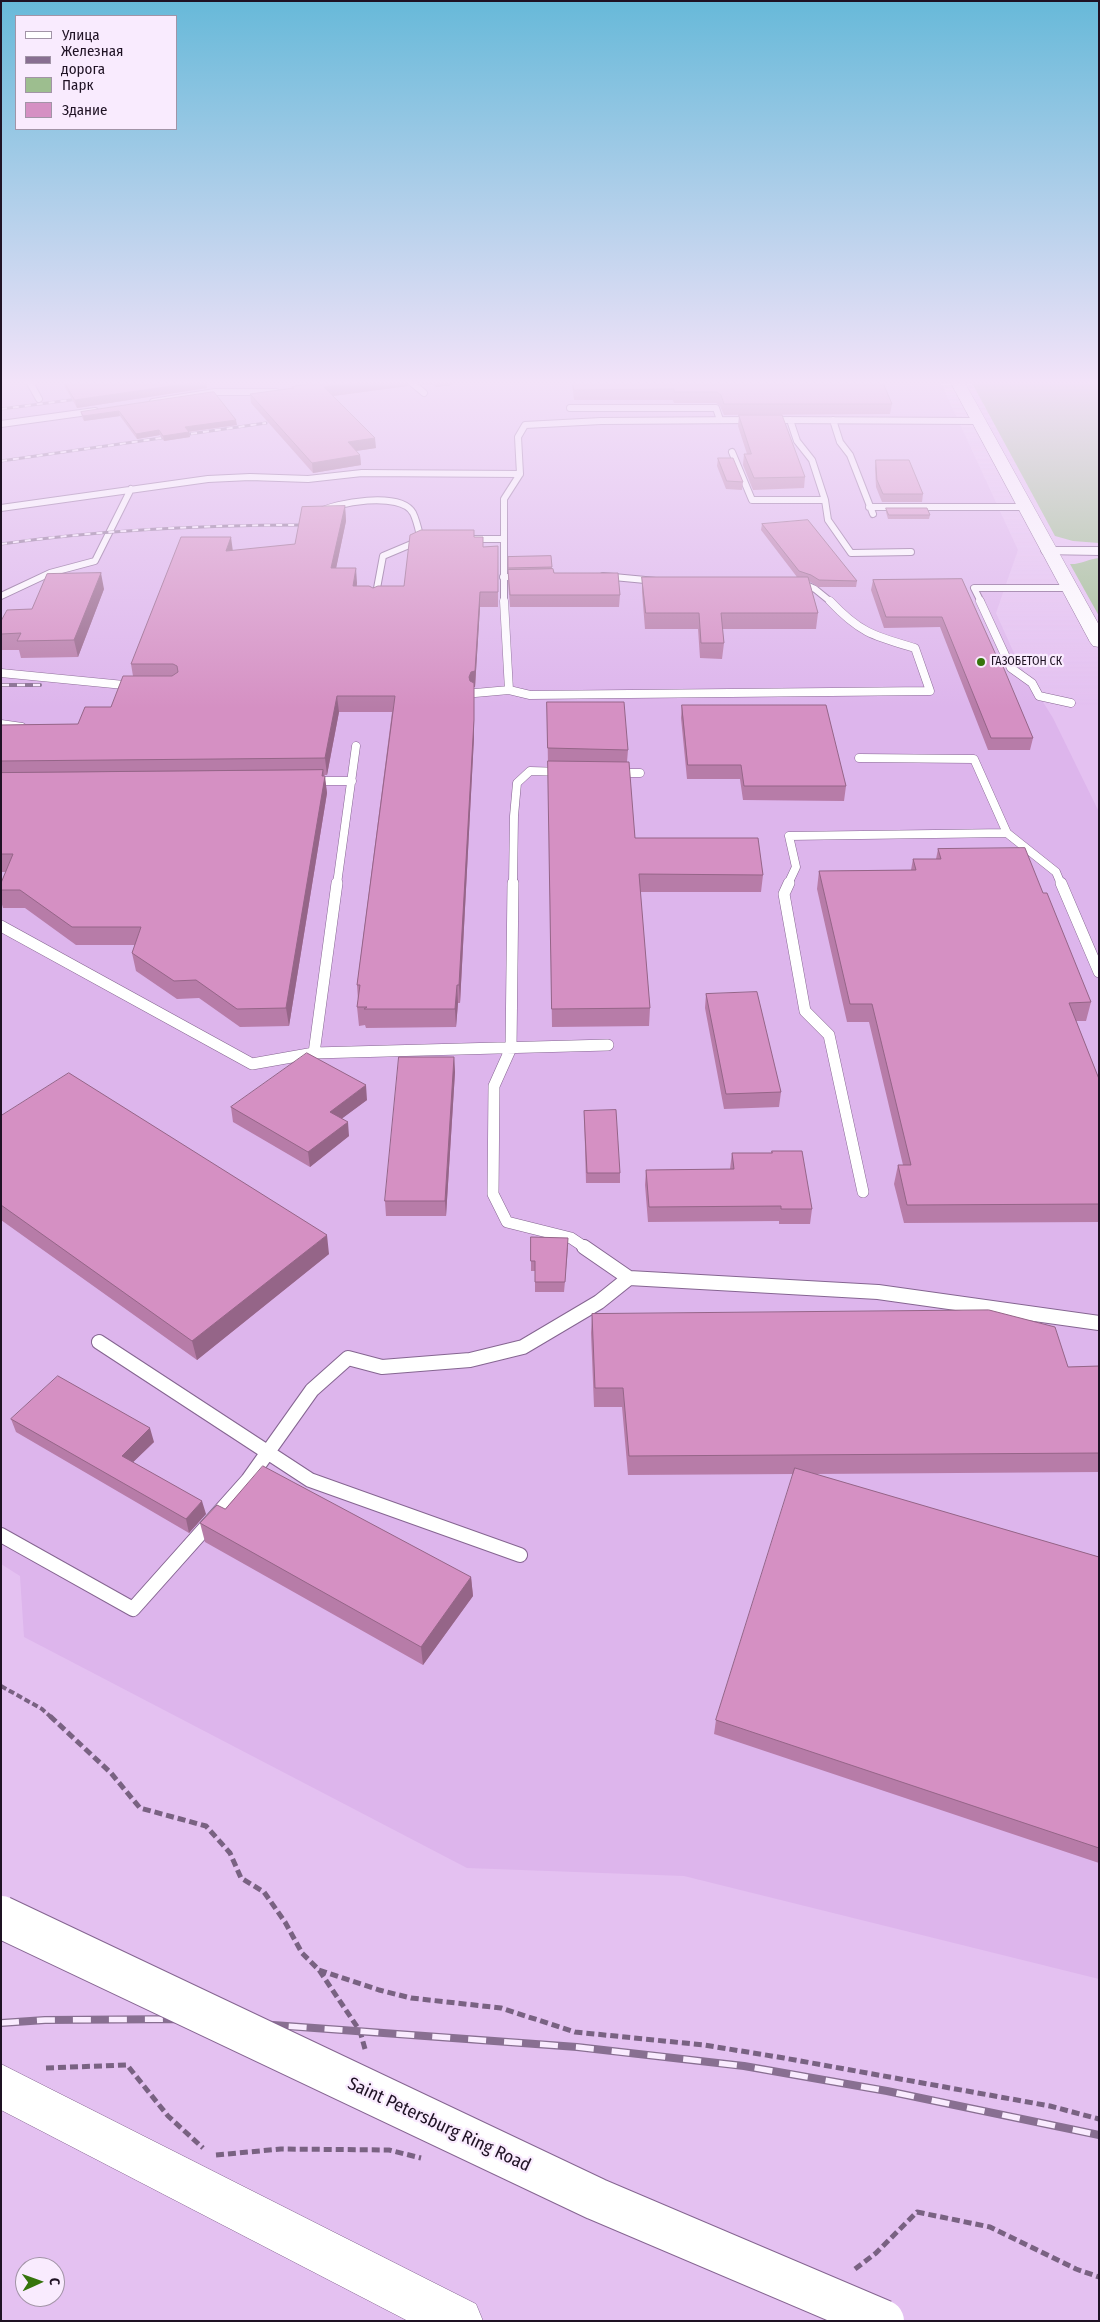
<!DOCTYPE html>
<html>
<head>
<meta charset="utf-8">
<style>
	body { margin:0 }
	#map { position:relative; width:1100px; height:2322px; overflow:hidden; background:#e4c1f1; font-family:"Fira Sans Condensed",sans-serif }
	canvas { display:block }
	.frame { position:absolute; inset:0; border:2px solid #1f1224; pointer-events:none }
	.legend { position:absolute; left:15px; top:15px; width:162px; height:115px; box-sizing:border-box; background:#f9ebfe; border:1px solid #a294a7; margin:0; padding:6px 9px; list-style:none; font-size:15px; color:#1f1224 }
	.legend li { display:flex; align-items:center; gap:10px; height:25px }
	.legend b { width:25px; border:1px solid #a294a7 }
	.north { position:absolute; left:15px; top:2257px; width:50px; height:50px; box-sizing:border-box; background:#f9ebfe; border:1px solid #a294a7; border-radius:50%; rotate:88deg; font-size:14px; font-weight:700; line-height:20px; text-align:center; color:#1f1224 }
	.north::after { content:''; display:block; margin:auto; width:18px; height:22px; background:#36740c; clip-path:polygon(50% 0,100% 100%,50% 72%,0 100%) }
</style>
</head>
<body>
<div id="map">
<canvas width="1100" height="2322"></canvas>
<div class="frame"></div>
<ul class="legend">
<li><b style="height:6px;background:#fff"></b>Улица</li>
<li><b style="height:6px;background:#886f91"></b>Железная дорога</li>
<li><b style="height:14px;background:#9dbe8f"></b>Парк</li>
<li><b style="height:14px;background:#d590c3"></b>Здание</li>
</ul>
<div class="north">С</div>
</div>
<script>
const ctx = document.querySelector('canvas').getContext('2d');
ctx.lineJoin = 'round';
function fillPath(path, color) {
  ctx.fillStyle = color;
  ctx.fill(path, 'evenodd');
}
function stroke(path, color, width, dash) {
  ctx.strokeStyle = color;
  ctx.lineWidth = width;
  ctx.lineCap = dash ? 'butt' : 'round';
  ctx.setLineDash(dash || []);
  ctx.stroke(path);
}
function drawText(font, color, halo, rows, align = 'center') {
  ctx.font = font + ' "Fira Sans Condensed",sans-serif';
  ctx.lineWidth = 4.5;
  ctx.setLineDash([]);
  ctx.textBaseline = 'middle';
  ctx.strokeStyle = halo;
  ctx.fillStyle = color;
  for (const [text, x, y, turn = 0] of rows) {
    ctx.save();
    ctx.translate(x, y);
    ctx.rotate((+turn || 0) * Math.PI / 180);
    ctx.textAlign = isNaN(turn) ? turn : align;
    if (halo) ctx.strokeText(text, 0, 0);
    ctx.fillText(text, 0, 0);
    ctx.restore();
  }
}
fillPath(new Path2D(`
	M 1,383 L 941,383 L 1018,550 L 996,613 L 1018,662 L 1053,718 L 1099,812 L 1099,1979 L 684,1876 L 467,1868 L 24,1637 L 20,1576 L 1,1564 Z`), '#ddb5ec');
fillPath(new Path2D(`
	M 972,383 L 1099,383 L 1099,543 L 1073,541 L 1055,536 Z
	M 1099,558 L 1099,616 L 1070,564 C 1078,565 1089,559 1099,558 Z`), '#9dbe8f');
const laneFar3 = new Path2D(`
	M 33,383 L 30,383 L 39,399
	M 412,383 L 424,393
	M 153,402 L 215,392 L 276,392
	M 570,408 L 716,408 L 720,420
	M 770,420 L 979,421
	M 833,420 L 840,442 L 850,455 L 873,514
	M 1,424 L 95,411
	M 732,452 L 752,500 L 825,500 L 812,460 L 797,441 L 790,420
	M 825,500 L 828,520 L 851,553 L 911,552
	M 869,507 L 1024,507
	M 1,508 L 208,479 L 250,477 L 308,479 L 362,473 L 520,474
	M 317,513 C 335,502 401,491 413,513 C 417,521 419,532 421,540
	M 470,539 L 503,539
	M 603,576 L 656,581
	M 503,577 L 522,577
	M 797,581 L 815,589 L 831,602
	M 1,596 L 50,573 L 95,561 L 131,489
	M 375,599 L 383,556 L 421,540
	M 504,602 L 504,499 L 520,474 L 518,437 L 525,425 L 601,421 L 752,420
	M 981,602 L 974,588 L 1069,588`);
const laneFar2 = new Path2D(`
	M 504,601 L 509,690 L 530,695 L 930,691 L 915,648 C 874,636 860,633 830,601
	M 980,601 L 1011,668 L 1032,683 L 1039,696 L 1071,703
	M 1,673 L 134,686
	M 475,693 L 509,690
	M 1,724 L 22,727
	M 859,758 L 974,759 L 1007,833 L 1056,872 L 1061,884
	M 615,773 L 640,773
	M 311,781 L 352,781
	M 337,884 L 356,746
	M 513,884 L 514,816 L 517,783 L 530,771 L 564,772
	M 788,884 L 796,867 L 789,836 L 1007,833`);
const laneFar1 = new Path2D(`
	M 513,883 L 511,1048 L 494,1086 L 493,1194 L 507,1222 L 571,1238 L 586,1248
	M 789,883 L 784,894 L 805,1011 L 829,1035 L 863,1192
	M 1061,883 L 1099,972
	M 1,926 L 252,1064 L 314,1053 L 608,1045
	M 314,1053 L 337,883`);
const lane = new Path2D(`
	M 584,1247 L 629,1278 L 878,1292 L 1099,1323
	M 99,1342 L 310,1480 L 520,1555
	M 1,1535 L 133,1609 L 248,1480 L 312,1390 L 348,1358 L 382,1367 L 470,1360 L 523,1347 L 599,1302 L 629,1278`);
const street = new Path2D(`
	M 1048,547 L 1099,547 L 1099,555 L 1043,554 L 1041,551 Z`);
const secondary = new Path2D(`
	M 951,383 L 965,383 L 1099,625 L 1099,647 L 1093,646 L 1090,642 Z`);
const highway = new Path2D(`
	M 1,2064 L 476,2304 L 483,2321 L 408,2321 L 1,2110 Z`);
stroke(laneFar3, '#856591', 8);
stroke(laneFar2, '#856591', 9);
stroke(laneFar1, '#856591', 12);
stroke(lane, '#856591', 16);
stroke(street, '#856591', 2);
stroke(secondary, '#856591', 1);
stroke(highway, '#856591', 1);
stroke(new Path2D(`
	M 1,1686 L 42,1709 L 51,1717`), '#796282', 4, [6, 3]);
stroke(new Path2D(`
	M 50,1716 L 111,1773 L 140,1808 L 206,1826 L 230,1853 L 241,1878 L 264,1892 L 285,1922 L 302,1953 L 319,1970 L 360,2031 L 365,2049
	M 319,1970 L 379,1990 L 411,1998 L 501,2008 L 575,2032 L 704,2045 L 784,2058 L 1050,2106 L 1099,2119
	M 46,2068 L 127,2065 L 168,2116 L 203,2148
	M 216,2155 L 281,2149 L 389,2150 L 421,2158
	M 855,2269 L 876,2253 L 917,2212 L 990,2227 L 1076,2269 L 1099,2277`), '#796282', 5, [8, 4]);
stroke(laneFar3, '#fff', 6);
stroke(laneFar2, '#fff', 8);
stroke(laneFar1, '#fff', 11);
stroke(lane, '#fff', 14);
fillPath(street, '#fff');
fillPath(secondary, '#fff');
fillPath(highway, '#fff');
const railFar2 = new Path2D(`
	M 1,409 L 86,398
	M 1,461 L 266,423
	M 1,544 C 101,530 201,525 302,525`);
const railFar1 = new Path2D(`
	M 1,685 L 40,685`);
const rail = new Path2D(`
	M 1,2023 L 45,2020 L 190,2019 L 577,2047 L 744,2066 L 887,2091 L 1099,2135`);
stroke(railFar2, '#886f91', 3);
stroke(railFar1, '#886f91', 4);
stroke(rail, '#886f91', 8);
stroke(railFar2, '#f9ebfe', 2, [6]);
stroke(railFar1, '#f9ebfe', 2.5, [8]);
stroke(rail, '#f9ebfe', 5.5, [18]);
const highwayBridge = new Path2D(`
	M 1,1917 L 596,2199 L 883,2321`);
stroke(highwayBridge, '#856591', 44, []);
stroke(highwayBridge, '#fff', 42);
fillPath(new Path2D(`
	M 64,383 L 206,383 L 207,388 L 77,408 L 65,387 Z
	M 311,383 L 408,383 L 408,386 L 333,396 L 376,448 L 356,451 L 360,455 L 361,465 L 313,473 L 251,403 L 250,394 L 293,388 L 292,387 Z
	M 420,383 L 453,383 L 452,385 L 436,387 L 432,384 L 422,385 Z
	M 572,383 L 883,383 L 892,404 L 890,414 L 724,415 L 720,406 L 716,403 L 674,403 L 673,400 L 574,400 Z
	M 214,392 L 237,425 L 189,432 L 190,437 L 164,441 L 160,435 L 137,439 L 120,416 L 84,421 L 82,417 L 81,412 Z
	M 739,415 L 805,477 L 804,488 L 753,490 L 743,465 L 744,454 L 747,454 L 738,426 Z
	M 718,458 L 743,482 L 742,490 L 726,489 L 717,466 Z
	M 876,460 L 923,494 L 922,502 L 882,502 L 876,487 L 875,468 Z
	M 345,506 L 346,521 L 336,568 L 357,583 L 357,586 L 373,588 L 404,586 L 474,530 L 474,537 L 483,537 L 483,547 L 498,546 L 498,607 L 480,607 L 475,687 L 474,687 L 474,737 L 460,1003 L 458,1003 L 456,1027 L 366,1028 L 365,1025 L 359,1026 L 357,1007 L 358,1000 L 357,985 L 392,712 L 339,712 L 327,775 L 324,775 L 327,793 L 289,1026 L 240,1027 L 199,998 L 177,999 L 136,971 L 132,953 L 135,945 L 76,945 L 25,908 L 3,908 L 1,901 L 1,883 L 6,872 L 1,872 L 1,725 L 78,724 L 111,707 L 133,676 L 131,664 L 233,551 L 295,544 Z
	M 886,508 L 930,515 L 929,519 L 888,519 L 886,512 Z
	M 762,524 L 857,581 L 856,587 L 818,587 L 809,581 L 818,613 L 816,629 L 722,629 L 724,643 L 722,659 L 700,658 L 698,629 L 645,629 L 642,592 L 642,577 L 797,577 L 761,530 Z
	M 551,556 L 552,569 L 554,573 L 620,595 L 619,607 L 510,607 L 508,582 L 508,557 Z
	M 962,579 L 1000,664 L 1033,738 L 1030,750 L 988,750 L 940,627 L 884,628 L 871,590 L 873,580 Z
	M 104,589 L 78,657 L 21,658 L 19,650 L 1,650 L 1,634 L 32,609 Z
	M 547,702 L 628,750 L 627,762 L 635,838 L 763,875 L 761,892 L 640,892 L 650,1008 L 649,1026 L 552,1027 Z
	M 682,705 L 846,786 L 844,801 L 743,800 L 740,779 L 687,779 L 681,718 Z
	M 938,849 L 1043,893 L 1091,1002 L 1086,1021 L 1076,1021 L 1099,1079 L 1099,1222 L 904,1223 L 894,1184 L 898,1165 L 903,1165 L 869,1022 L 847,1022 L 817,889 L 819,871 L 911,870 L 913,859 L 936,859 Z
	M 706,994 L 781,1092 L 779,1107 L 724,1109 L 705,1008 Z
	M 454,1057 L 455,1072 L 446,1216 L 386,1216 L 385,1201 Z
	M 367,1100 L 342,1118 L 349,1136 L 310,1167 L 233,1122 L 231,1107 Z
	M 584,1111 L 620,1173 L 620,1183 L 586,1183 Z
	M 1,1116 L 329,1254 L 197,1360 L 1,1220 Z
	M 772,1151 L 812,1209 L 810,1224 L 779,1224 L 779,1221 L 648,1222 L 645,1185 L 646,1170 L 730,1169 L 732,1153 L 771,1153 Z
	M 531,1237 L 568,1248 L 564,1292 L 535,1292 L 535,1271 L 531,1271 Z
	M 592,1314 L 1068,1367 L 1099,1366 L 1099,1472 L 814,1474 L 1099,1557 L 1099,1863 L 714,1734 L 716,1720 L 794,1474 L 628,1475 L 622,1407 L 594,1407 L 591,1333 Z
	M 11,1419 L 154,1442 L 133,1462 L 206,1514 L 189,1533 L 16,1432 Z
	M 225,1509 L 471,1577 L 473,1596 L 423,1665 L 205,1542 L 200,1523 Z`), '#b77ca8');
fillPath(new Path2D(`
	M 192,383 L 206,383 L 207,388 L 77,408 L 75,400 Z
	M 358,383 L 408,383 L 408,386 L 325,397 L 324,387 Z
	M 422,383 L 432,383 L 432,384 L 422,385 Z
	M 436,383 L 453,383 L 452,385 L 436,387 Z
	M 119,411 L 120,416 L 84,421 L 83,416 Z
	M 236,420 L 237,425 L 185,432 L 185,427 Z
	M 159,430 L 160,435 L 137,439 L 136,434 Z
	M 189,432 L 190,437 L 164,441 L 163,436 Z
	M 375,438 L 376,448 L 349,452 L 348,442 Z
	M 360,455 L 361,465 L 313,473 L 312,463 Z
	M 345,506 L 346,521 L 333,583 L 331,568 Z
	M 231,537 L 233,552 L 226,551 Z
	M 356,568 L 357,583 L 354,601 L 353,586 Z
	M 101,573 L 104,589 L 78,657 L 74,640 Z
	M 480,592 L 480,607 L 475,687 L 474,687 L 474,737 L 460,1003 L 459,985 L 469,677 Z
	M 337,696 L 339,712 L 327,775 L 325,758 Z
	M 323,770 L 324,781 L 325,776 L 327,793 L 289,1026 L 286,1008 Z
	M 457,985 L 458,1003 L 456,1027 L 455,1009 Z
	M 454,1057 L 455,1072 L 446,1216 L 445,1201 Z
	M 366,1085 L 367,1100 L 332,1126 L 330,1112 Z
	M 348,1122 L 349,1136 L 310,1167 L 308,1152 Z
	M 327,1235 L 329,1254 L 197,1360 L 192,1341 Z
	M 150,1428 L 154,1442 L 126,1469 L 122,1456 Z
	M 202,1501 L 206,1514 L 189,1533 L 186,1519 Z
	M 471,1577 L 473,1596 L 423,1665 L 421,1647 Z`), '#956588');
const building = new Path2D(`
	M 65,383 L 192,383 L 75,400 Z
	M 311,383 L 358,383 L 324,387 L 375,438 L 348,442 L 360,455 L 312,463 L 250,394 L 294,388 L 292,387 Z
	M 573,383 L 883,383 L 892,404 L 724,404 L 721,395 L 717,392 L 674,392 L 674,389 L 574,390 Z
	M 214,392 L 236,420 L 185,427 L 189,432 L 163,436 L 159,430 L 136,434 L 119,411 L 83,416 L 81,412 Z
	M 739,415 L 782,415 L 805,477 L 754,478 L 744,454 L 751,454 Z
	M 718,458 L 733,458 L 743,482 L 727,481 Z
	M 876,460 L 909,460 L 923,494 L 883,494 L 877,480 Z
	M 345,506 L 331,568 L 356,568 L 353,586 L 369,586 L 373,588 L 378,586 L 404,586 L 410,535 L 421,530 L 474,530 L 474,537 L 483,537 L 483,547 L 498,546 L 498,592 L 480,592 L 475,671 L 471,672 L 469,677 L 470,681 L 474,683 L 474,720 L 459,985 L 457,985 L 455,1009 L 364,1009 L 367,1007 L 357,1007 L 360,985 L 357,985 L 395,696 L 337,696 L 325,758 L 1,761 L 1,725 L 78,724 L 85,707 L 111,707 L 123,676 L 172,676 L 178,672 L 177,666 L 173,664 L 131,664 L 181,537 L 231,537 L 226,551 L 295,544 L 302,507 Z
	M 886,508 L 927,508 L 930,515 L 889,515 Z
	M 808,520 L 857,581 L 819,580 L 811,575 L 799,571 L 762,524 Z
	M 551,556 L 552,567 L 508,568 L 508,557 Z
	M 553,569 L 554,573 L 618,573 L 620,595 L 510,595 L 508,570 Z
	M 101,573 L 74,640 L 17,641 L 21,633 L 1,634 L 1,621 L 7,610 L 32,609 L 47,574 Z
	M 642,577 L 808,577 L 818,613 L 721,613 L 724,643 L 701,643 L 699,613 L 646,613 Z
	M 962,579 L 1000,664 L 1002,664 L 1033,738 L 991,738 L 942,617 L 886,617 L 873,580 Z
	M 547,702 L 624,702 L 628,750 L 548,748 Z
	M 682,705 L 826,705 L 846,786 L 744,786 L 741,765 L 688,765 Z
	M 548,761 L 629,762 L 635,838 L 758,838 L 763,875 L 639,874 L 650,1008 L 552,1009 Z
	M 323,770 L 322,776 L 325,776 L 286,1008 L 237,1009 L 196,980 L 174,981 L 132,953 L 141,927 L 72,927 L 20,890 L 1,890 L 1,883 L 13,854 L 1,854 L 1,773 Z
	M 1025,848 L 1043,893 L 1047,893 L 1091,1002 L 1069,1003 L 1099,1079 L 1099,1204 L 907,1205 L 898,1165 L 911,1165 L 872,1004 L 850,1004 L 819,871 L 916,870 L 913,859 L 941,859 L 938,849 Z
	M 757,992 L 781,1092 L 726,1094 L 706,994 Z
	M 307,1053 L 366,1085 L 330,1112 L 348,1122 L 308,1152 L 231,1107 Z
	M 399,1057 L 454,1057 L 445,1201 L 385,1201 Z
	M 69,1073 L 327,1235 L 192,1341 L 1,1205 L 1,1116 Z
	M 616,1110 L 620,1173 L 587,1173 L 584,1111 Z
	M 772,1151 L 802,1151 L 812,1209 L 781,1209 L 781,1206 L 649,1207 L 646,1170 L 734,1169 L 732,1153 L 772,1153 Z
	M 531,1237 L 568,1238 L 565,1282 L 535,1282 L 535,1261 L 531,1261 Z
	M 989,1310 L 1055,1327 L 1068,1367 L 1099,1366 L 1099,1453 L 629,1456 L 623,1388 L 595,1388 L 592,1314 Z
	M 58,1376 L 150,1428 L 122,1456 L 202,1501 L 186,1519 L 11,1419 Z
	M 263,1466 L 471,1577 L 421,1647 L 200,1523 L 217,1505 L 225,1509 Z
	M 795,1468 L 1099,1557 L 1099,1848 L 716,1720 Z`);
fillPath(building, '#d590c3');
stroke(building, '#956588', 1);
const sky = ctx.createLinearGradient(0, 0, 0, 708);
sky.addColorStop(0, '#67b9d9');
sky.addColorStop(0.54, '#f3e3f9');
sky.addColorStop(1, '#f3e3f900');
ctx.fillStyle = sky;
ctx.fillRect(0, 0, 1100, 708);
for (const [x, y, r, color] of [
	[981,662,5,"#36740c"]
]) {
  const dot = new Path2D();
  dot.arc(x, y, r, 0, 2 * Math.PI);
  ctx.fillStyle = color;
  ctx.fill(dot);
  stroke(dot, '#f9ebfe', 2);
}
drawText('12px', '#1f1224', '#f9ebfe', [
	["ГАЗОБЕТОН СК",991,662]
], 'left');
drawText('18px', '#1f1224', '#f9ebfe', [
	["Saint Petersburg Ring Road",439,2125,25]
]);
</script>
</body>
</html>
